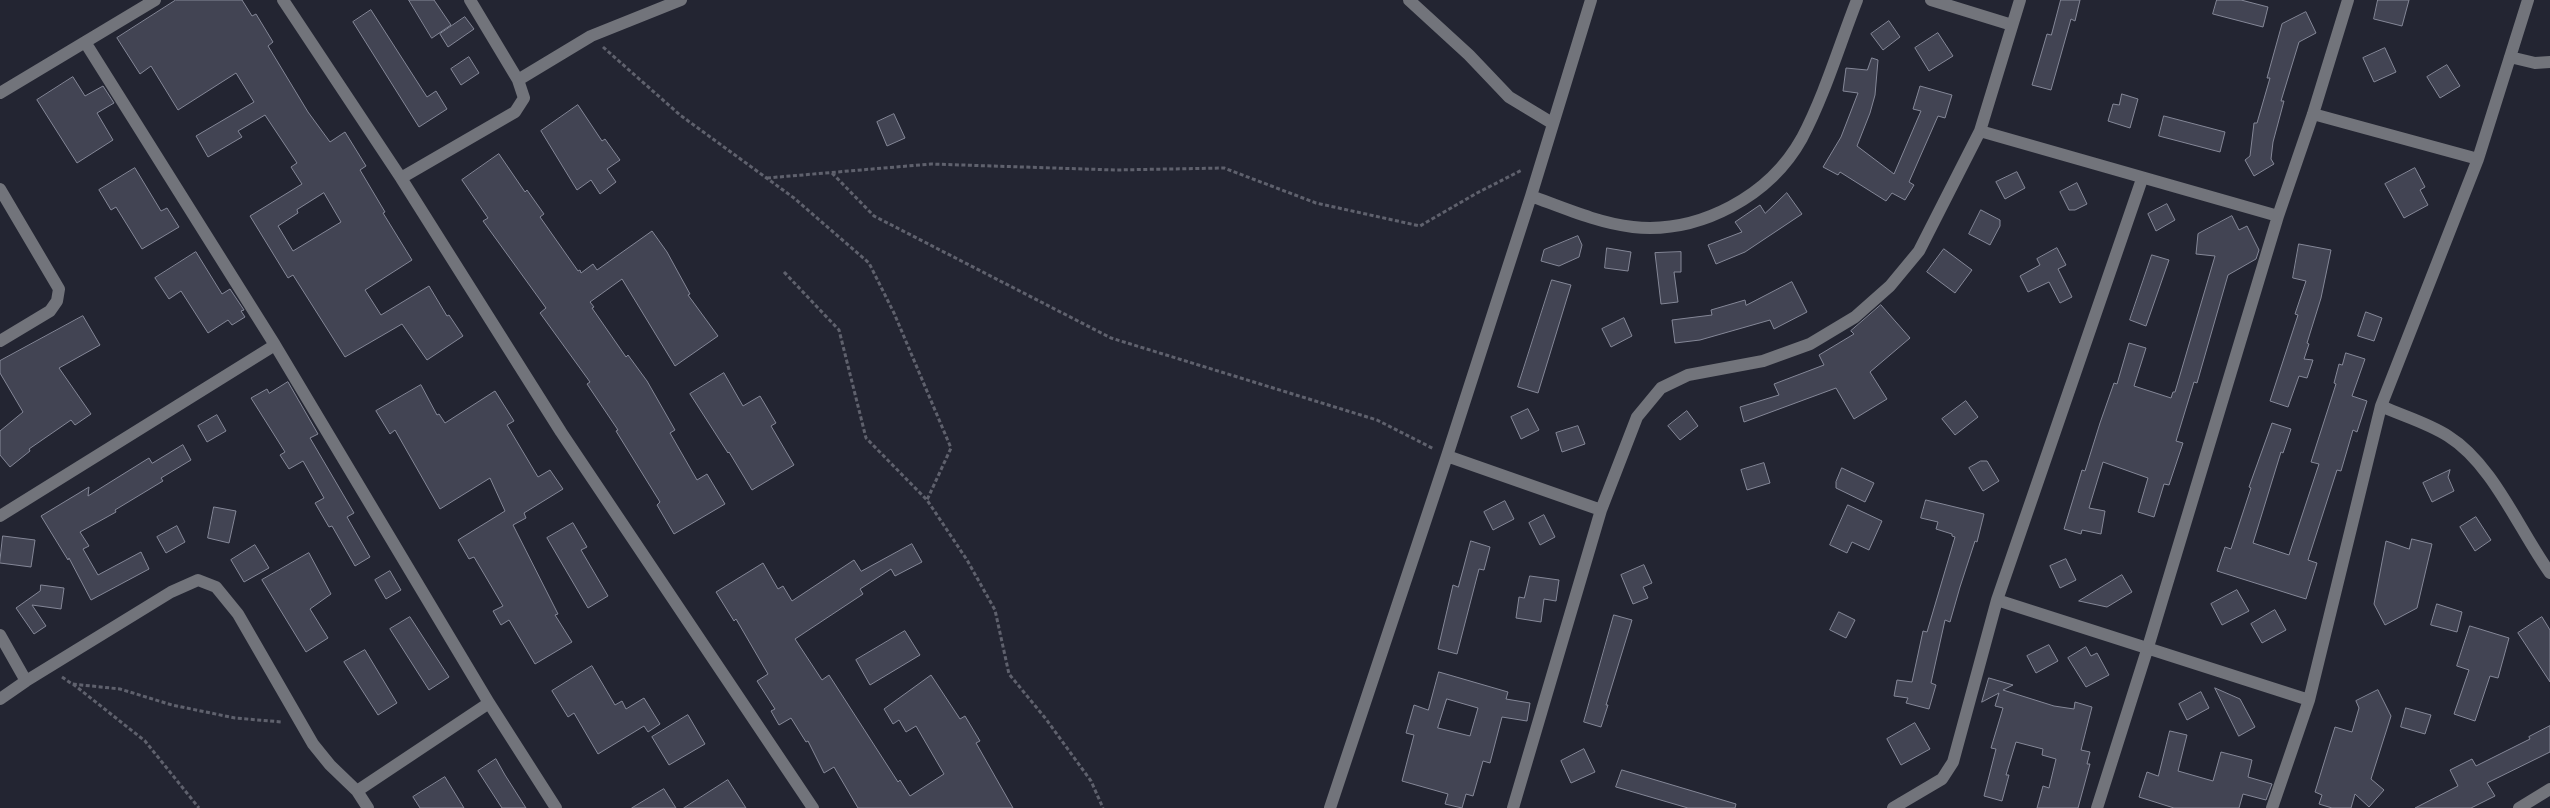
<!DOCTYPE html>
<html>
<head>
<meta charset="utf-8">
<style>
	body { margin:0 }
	canvas { display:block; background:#232532 }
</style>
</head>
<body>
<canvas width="2550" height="808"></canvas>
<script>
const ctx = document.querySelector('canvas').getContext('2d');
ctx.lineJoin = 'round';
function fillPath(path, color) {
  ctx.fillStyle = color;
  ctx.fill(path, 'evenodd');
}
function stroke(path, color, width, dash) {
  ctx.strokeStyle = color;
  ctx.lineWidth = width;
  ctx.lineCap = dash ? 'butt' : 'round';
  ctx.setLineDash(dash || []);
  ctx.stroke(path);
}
const building = new Path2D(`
	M 176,0 L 242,0 L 252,16 L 256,14 L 273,42 L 268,46 L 308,112 L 330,142 L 345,132 L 366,166 L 360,170 L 385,212 L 383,213 L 412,260 L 365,290 L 381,315 L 429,286 L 447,316 L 449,315 L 463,336 L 427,360 L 402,324 L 345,357 L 293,275 L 288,278 L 250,216 L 302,184 L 291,167 L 297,163 L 265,115 L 238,131 L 242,137 L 208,157 L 196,136 L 254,102 L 236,73 L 178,110 L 151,66 L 140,74 L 117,38 ZM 324,193 L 341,222 L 293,251 L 278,226 L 298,213 L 297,210 Z
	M 409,0 L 434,0 L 451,25 L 432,38 Z
	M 2061,0 L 2080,0 L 2075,21 L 2071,19 L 2051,90 L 2032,85 L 2047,34 L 2051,35 Z
	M 2217,0 L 2241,0 L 2268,7 L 2263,27 L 2213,14 Z
	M 2378,0 L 2409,0 L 2402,26 L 2374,19 Z
	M 371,10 L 427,97 L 436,91 L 447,109 L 419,127 L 353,22 Z
	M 2306,12 L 2316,33 L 2299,42 L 2281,101 L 2284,101 L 2273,142 L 2271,159 L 2274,164 L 2254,176 L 2245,160 L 2250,156 L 2254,123 L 2257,123 L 2270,78 L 2267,78 L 2282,24 Z
	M 465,17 L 474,29 L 448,47 L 440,34 Z
	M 1889,21 L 1900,37 L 1883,50 L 1871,34 Z
	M 1938,33 L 1953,56 L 1929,71 L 1915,48 Z
	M 2385,48 L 2396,72 L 2374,82 L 2363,58 Z
	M 469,57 L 479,73 L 461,85 L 451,69 Z
	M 1872,58 L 1878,60 L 1875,95 L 1870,113 L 1857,146 L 1894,174 L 1921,111 L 1913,109 L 1920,86 L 1952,95 L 1945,118 L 1938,116 L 1909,182 L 1914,185 L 1905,200 L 1892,193 L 1886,201 L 1840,172 L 1838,175 L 1823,167 L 1841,137 L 1858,93 L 1843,91 L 1846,68 L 1867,70 Z
	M 2447,65 L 2460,86 L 2440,98 L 2427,77 Z
	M 73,77 L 85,96 L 103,86 L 114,103 L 97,113 L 113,140 L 77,163 L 37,100 Z
	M 2122,94 L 2138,99 L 2130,128 L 2108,121 L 2113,104 L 2119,105 Z
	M 578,105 L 602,141 L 605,139 L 620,160 L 607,169 L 616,182 L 600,194 L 591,180 L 577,190 L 541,131 Z
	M 894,114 L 905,138 L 887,146 L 877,122 Z
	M 2164,116 L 2225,132 L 2220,152 L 2159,136 Z
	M 499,154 L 525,192 L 527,190 L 544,214 L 540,217 L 578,271 L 580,270 L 581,273 L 593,264 L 597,270 L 652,231 L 667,252 L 690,294 L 688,295 L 718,336 L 675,366 L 622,279 L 590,302 L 594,307 L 592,308 L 626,357 L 628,355 L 647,381 L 675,430 L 670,433 L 697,480 L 707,474 L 725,504 L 674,534 L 657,505 L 660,502 L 616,431 L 618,430 L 587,384 L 590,382 L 540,313 L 546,308 L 483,221 L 488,218 L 462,180 Z
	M 135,168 L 161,211 L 167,208 L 179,227 L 142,249 L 116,207 L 111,210 L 99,190 Z
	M 2415,168 L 2425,187 L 2420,190 L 2428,205 L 2404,218 L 2385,184 Z
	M 2017,172 L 2025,188 L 2005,199 L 1996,182 Z
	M 2077,183 L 2087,204 L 2075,210 L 2069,210 L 2060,192 Z
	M 1787,193 L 1802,214 L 1745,252 L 1716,264 L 1708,245 L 1742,232 L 1735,222 L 1760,205 L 1765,213 Z
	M 2167,204 L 2175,220 L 2156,231 L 2148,214 Z
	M 1981,210 L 2000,220 L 2000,226 L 1990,245 L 1969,234 Z
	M 2232,216 L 2239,230 L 2247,226 L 2259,250 L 2256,259 L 2228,275 L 2197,383 L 2194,382 L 2176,441 L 2183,443 L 2169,485 L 2164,484 L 2154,517 L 2138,512 L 2148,478 L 2103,462 L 2089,508 L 2105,511 L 2101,534 L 2082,530 L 2081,534 L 2064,529 L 2082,470 L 2085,471 L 2100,423 L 2114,383 L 2117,384 L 2129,343 L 2146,348 L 2134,386 L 2171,398 L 2173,392 L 2175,392 L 2215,256 L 2196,254 L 2198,234 Z
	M 1578,236 L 1582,245 L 1579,257 L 1559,266 L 1541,261 L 1544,250 Z
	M 2299,244 L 2331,250 L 2321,298 L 2307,343 L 2309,344 L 2304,359 L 2313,360 L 2307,378 L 2299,376 L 2288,407 L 2270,401 L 2298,315 L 2295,314 L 2306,281 L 2293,278 Z
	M 1607,248 L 1631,252 L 1628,271 L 1605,268 Z
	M 2057,248 L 2066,265 L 2058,269 L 2072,297 L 2060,303 L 2049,282 L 2028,292 L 2020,276 L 2040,265 L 2037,259 Z
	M 1944,249 L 1972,270 L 1955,293 L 1927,272 Z
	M 196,252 L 222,294 L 230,289 L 244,310 L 241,311 L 245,317 L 232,325 L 228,320 L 208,333 L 181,291 L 169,299 L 155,278 Z
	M 1681,252 L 1681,272 L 1674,272 L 1678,302 L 1661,304 L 1655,253 Z
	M 2152,255 L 2169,260 L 2146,326 L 2130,320 Z
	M 1552,280 L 1571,285 L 1538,393 L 1518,387 Z
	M 1792,282 L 1807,312 L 1774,329 L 1770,320 L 1700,340 L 1675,343 L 1672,320 L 1712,315 L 1711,310 L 1745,300 L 1746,305 Z
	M 1881,305 L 1910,338 L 1870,372 L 1887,399 L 1854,419 L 1836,388 L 1744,422 L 1740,407 L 1779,395 L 1774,384 L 1824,365 L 1819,355 L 1854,334 L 1851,331 Z
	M 2366,312 L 2382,318 L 2374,341 L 2358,336 Z
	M 83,316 L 100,345 L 59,368 L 91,414 L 75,425 L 71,420 L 29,449 L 30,451 L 10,467 L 0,455 L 0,431 L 23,412 L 0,373 L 0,361 Z
	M 1624,318 L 1632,336 L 1611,347 L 1602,329 Z
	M 2346,353 L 2365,359 L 2352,396 L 2367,401 L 2357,432 L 2353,430 L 2341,471 L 2337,470 L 2308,560 L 2317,563 L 2306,599 L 2217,571 L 2225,547 L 2231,549 L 2251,488 L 2249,487 L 2272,423 L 2291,429 L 2283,453 L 2281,452 L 2253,543 L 2289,555 L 2319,464 L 2311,462 L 2336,384 L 2334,383 L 2339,364 L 2342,365 Z
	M 724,373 L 743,406 L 760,396 L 776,423 L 771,426 L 794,465 L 752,490 L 729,452 L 728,453 L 690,394 Z
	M 288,382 L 318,434 L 310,438 L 354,513 L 347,517 L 370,557 L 355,566 L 332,526 L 329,527 L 315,503 L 324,498 L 303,461 L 289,469 L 280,455 L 285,452 L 251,398 L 267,389 L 269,393 Z
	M 421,385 L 437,415 L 439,414 L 445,423 L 495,391 L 514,421 L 507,425 L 538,477 L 550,470 L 563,489 L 524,513 L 526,518 L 513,525 L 558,614 L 555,615 L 572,642 L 535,664 L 509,620 L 501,625 L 493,611 L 503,606 L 474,557 L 469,559 L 458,540 L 505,511 L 490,478 L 440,509 L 395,430 L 390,434 L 376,411 Z
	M 1966,401 L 1978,417 L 1955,435 L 1942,419 Z
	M 1528,409 L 1539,430 L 1521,439 L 1511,417 Z
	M 1687,411 L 1698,426 L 1680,440 L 1668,426 Z
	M 217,415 L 226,431 L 207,442 L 198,426 Z
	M 1578,426 L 1585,444 L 1562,452 L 1556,433 Z
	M 183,445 L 191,460 L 161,478 L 163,481 L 115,510 L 116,512 L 80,532 L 89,546 L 83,549 L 98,575 L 141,552 L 149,569 L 91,600 L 69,558 L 68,560 L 41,516 L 89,487 L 88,496 L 149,458 L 152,463 Z
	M 1981,461 L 1987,461 L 1999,481 L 1983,491 L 1969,468 Z
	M 1764,463 L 1770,483 L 1747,490 L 1741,470 Z
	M 1842,468 L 1874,483 L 1865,502 L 1836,488 L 1836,482 Z
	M 2450,470 L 2448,477 L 2454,491 L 2432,502 L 2423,483 Z
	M 1926,500 L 1984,514 L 1977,542 L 1975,541 L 1960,587 L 1950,622 L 1945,620 L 1931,683 L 1936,685 L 1929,709 L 1906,703 L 1908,698 L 1894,696 L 1897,680 L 1912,682 L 1923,631 L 1927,632 L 1955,537 L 1952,536 L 1952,534 L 1936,529 L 1938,522 L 1921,518 Z
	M 1505,501 L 1514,519 L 1493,530 L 1484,512 Z
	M 1848,505 L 1882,521 L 1869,550 L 1852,542 L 1847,553 L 1830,545 Z
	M 214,507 L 236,511 L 229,543 L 208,538 Z
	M 1544,515 L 1555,537 L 1540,545 L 1529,523 Z
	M 2476,517 L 2491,540 L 2475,551 L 2460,527 Z
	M 573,523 L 587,547 L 581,550 L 608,596 L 588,608 L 547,538 Z
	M 177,526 L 185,542 L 166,553 L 157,537 Z
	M 3,536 L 35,540 L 31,567 L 0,563 Z
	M 2412,539 L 2432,544 L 2417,608 L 2385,625 L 2374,604 L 2386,541 L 2409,549 Z
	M 1471,541 L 1490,547 L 1484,570 L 1479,569 L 1457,654 L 1438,649 L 1453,585 L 1458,587 Z
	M 912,544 L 922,562 L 895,576 L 891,569 L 860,589 L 863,594 L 795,639 L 822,680 L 829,675 L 898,782 L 900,780 L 910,796 L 944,774 L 916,726 L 906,732 L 899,720 L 893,724 L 884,709 L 931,675 L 960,719 L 965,716 L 980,741 L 976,743 L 1013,808 L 858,808 L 834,767 L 824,773 L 808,741 L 806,742 L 791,718 L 779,725 L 771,711 L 775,709 L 757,681 L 768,674 L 736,619 L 734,621 L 716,592 L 763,563 L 778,589 L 783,586 L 792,601 L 854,560 L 861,571 Z
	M 255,545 L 269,568 L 244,582 L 231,560 Z
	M 309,553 L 331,594 L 310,609 L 328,638 L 306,652 L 262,580 Z
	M 2066,559 L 2076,580 L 2060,588 L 2050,566 Z
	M 1644,565 L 1652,583 L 1643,587 L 1648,598 L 1633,604 L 1621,575 Z
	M 390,571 L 401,590 L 386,599 L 375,580 Z
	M 2122,575 L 2132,592 L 2107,607 L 2079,601 Z
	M 1530,576 L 1559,580 L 1556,601 L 1544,599 L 1541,622 L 1516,618 L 1519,597 L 1524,598 Z
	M 41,585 L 64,588 L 61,609 L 32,605 L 46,626 L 34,634 L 16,608 L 40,591 Z
	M 2237,590 L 2249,611 L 2222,625 L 2211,604 Z
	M 2437,604 L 2462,612 L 2457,632 L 2431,625 Z
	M 2275,610 L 2286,630 L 2262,643 L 2251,624 Z
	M 1839,612 L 1855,620 L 1846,638 L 1830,630 Z
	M 1614,615 L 1632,620 L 1606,705 L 1608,705 L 1601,727 L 1584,722 Z
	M 410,617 L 449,677 L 429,690 L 390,629 Z
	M 2542,617 L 2550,630 L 2550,682 L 2518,633 Z
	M 2470,626 L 2509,638 L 2498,678 L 2490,676 L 2475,721 L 2454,714 L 2469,670 L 2457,666 Z
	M 905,631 L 920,655 L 870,685 L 856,660 Z
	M 2049,645 L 2058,661 L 2036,673 L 2027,656 Z
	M 2086,647 L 2091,656 L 2097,653 L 2109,675 L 2086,687 L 2068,658 Z
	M 365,650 L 397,703 L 378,715 L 344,662 Z
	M 592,666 L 615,705 L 622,701 L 626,709 L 644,698 L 660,724 L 648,732 L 644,726 L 598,754 L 574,713 L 568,717 L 552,691 Z
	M 1439,672 L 1508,692 L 1506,699 L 1530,703 L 1527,721 L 1502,717 L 1490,763 L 1483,761 L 1473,796 L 1466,794 L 1462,808 L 1445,804 L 1448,794 L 1402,781 L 1414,735 L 1406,733 L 1414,705 L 1428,710 ZM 1447,699 L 1478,708 L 1470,736 L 1438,728 Z
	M 1989,678 L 2013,685 L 2003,690 L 2054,706 L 2074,709 L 2075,702 L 2092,707 L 2081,750 L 2090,752 L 2087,764 L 2090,764 L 2078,808 L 2037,808 L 2043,786 L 2049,788 L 2056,759 L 2042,755 L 2043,749 L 2016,742 L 2006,775 L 2009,775 L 2002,801 L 1984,796 L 1996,749 L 1991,748 L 2003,708 L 1995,706 L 1999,693 L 1982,702 Z
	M 2215,688 L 2240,699 L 2255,727 L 2239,736 Z
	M 2378,690 L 2391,716 L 2371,779 L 2384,790 L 2369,807 L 2355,794 L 2351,808 L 2332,808 L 2319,804 L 2322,795 L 2315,792 L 2335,727 L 2352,732 L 2359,708 L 2356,701 Z
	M 2201,692 L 2209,708 L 2187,720 L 2179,704 Z
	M 2406,708 L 2431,715 L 2425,734 L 2401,727 Z
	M 688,715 L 705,744 L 669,765 L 652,737 Z
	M 1915,723 L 1930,749 L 1901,765 L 1887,739 Z
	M 2550,726 L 2550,752 L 2487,783 L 2495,796 L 2471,808 L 2415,808 L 2458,786 L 2450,770 L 2472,759 L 2476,766 L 2530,739 L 2529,737 Z
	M 2170,731 L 2187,735 L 2178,771 L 2213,781 L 2221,752 L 2252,760 L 2248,777 L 2272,784 L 2266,800 L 2243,794 L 2239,808 L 2174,808 L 2139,797 L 2147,772 L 2158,776 Z
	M 1584,749 L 1595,772 L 1571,783 L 1561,761 Z
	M 496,759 L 505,775 L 526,808 L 502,808 L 478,771 Z
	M 1622,770 L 1736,804 L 1735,808 L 1688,808 L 1616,787 Z
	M 445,777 L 464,808 L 420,808 L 413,797 Z
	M 728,780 L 746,808 L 684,808 Z
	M 664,789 L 676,808 L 632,808 Z`);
fillPath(building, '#424453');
stroke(building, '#848797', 1);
stroke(new Path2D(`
	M 603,47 L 680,115 L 794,198 L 869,263 L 894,313 L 951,448 L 927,500
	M 832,173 L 874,216 L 1111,338 L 1377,420 L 1434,449
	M 767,178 L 931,164 L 1115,170 L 1224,168 L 1316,203 L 1420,226 L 1477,193 L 1522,170
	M 784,272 L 839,330 L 866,438 L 927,500 L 967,560 L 995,610 L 1009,674 L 1046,719 L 1091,781 L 1103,808
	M 62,677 L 72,684 L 120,689 L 172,705 L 235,718 L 282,722
	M 73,684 L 145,741 L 199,808`), '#5f616d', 3, [4, 2.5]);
stroke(new Path2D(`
	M 283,0 L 401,178 L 561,432 L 813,808
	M 1409,0 L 1469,55 L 1509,97 L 1552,123
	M 1931,0 L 2012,25
	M 85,42 L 275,345
	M 2510,57 L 2535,63 L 2550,62
	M 518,80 L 591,36 L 681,0
	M 0,93 L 155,0
	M 2313,114 L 2478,159
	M 1980,131 L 2278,216
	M 401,178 L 515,112 L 524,98 L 518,80 L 470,0
	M 0,189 L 59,289 L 57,301 L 50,311 L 0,341
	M 1531,196 C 1564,208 1598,223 1633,227 C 1700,234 1770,196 1802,138 C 1825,94 1839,46 1857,0
	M 2381,406 C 2403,416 2428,423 2448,436 C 2493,464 2519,530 2550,573
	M 1447,456 L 1601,510
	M 0,516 L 275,345 L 489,703 L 556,808
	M 1997,600 L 2309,700
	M 0,635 L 26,681 L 0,699
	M 26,681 L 171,592 L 198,580 L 216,587 L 238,614 L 313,744 L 330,765 L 357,791 L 489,703
	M 357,791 L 368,808
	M 1330,808 L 1447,456 L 1531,196 L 1591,0
	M 1513,808 L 1601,510 L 1637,417 L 1661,388 L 1688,375 L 1763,361 L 1810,344 L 1855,317 L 1890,286 L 1919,251 L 1980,131 L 2020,0
	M 1893,808 L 1942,779 L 1953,762 L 1997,600 L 2142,179
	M 2097,808 L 2148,647 L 2278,216 L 2313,114 L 2348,0
	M 2272,808 L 2309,700 L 2381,406 L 2478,159 L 2528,0
	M 2519,808 L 2550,789`), '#72747b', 12);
</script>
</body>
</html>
